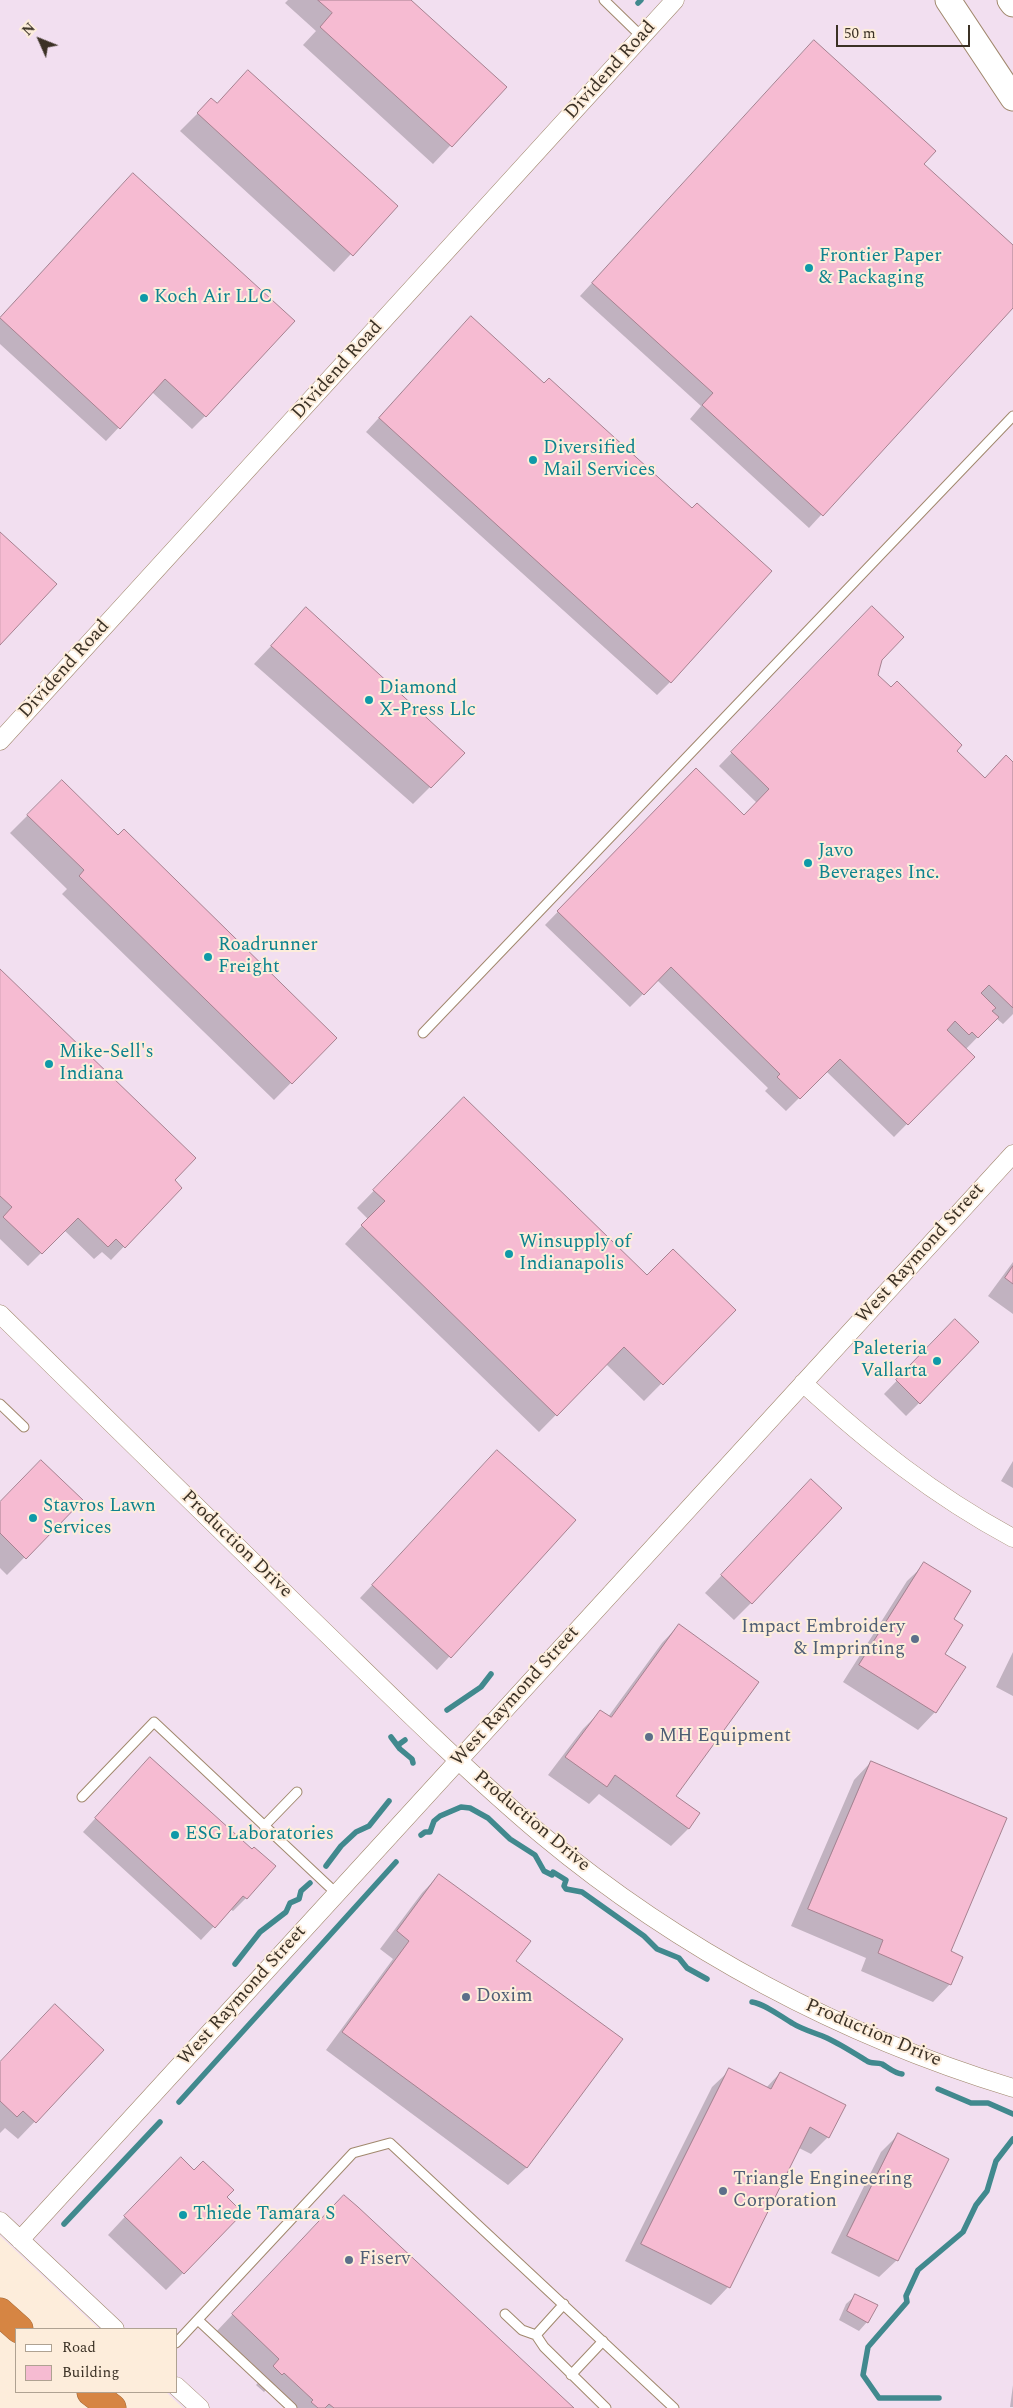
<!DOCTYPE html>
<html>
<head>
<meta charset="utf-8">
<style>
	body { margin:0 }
	#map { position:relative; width:1013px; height:2408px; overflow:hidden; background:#fdeddb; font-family:Spectral,serif }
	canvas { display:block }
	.legend { position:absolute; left:15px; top:2328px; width:162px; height:65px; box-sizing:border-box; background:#fdeddb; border:1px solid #afa292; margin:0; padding:6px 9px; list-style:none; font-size:15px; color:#3b3125 }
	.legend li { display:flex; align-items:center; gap:10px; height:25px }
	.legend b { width:25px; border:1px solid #afa292 }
	.north { position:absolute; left:15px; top:15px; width:50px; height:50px; -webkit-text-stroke:4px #fdeddb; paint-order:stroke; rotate:314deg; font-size:14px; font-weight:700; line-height:20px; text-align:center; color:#3b3125 }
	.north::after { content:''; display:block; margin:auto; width:18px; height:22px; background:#3b3125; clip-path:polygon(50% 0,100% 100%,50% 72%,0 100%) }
	.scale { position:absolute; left:836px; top:25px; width:134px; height:22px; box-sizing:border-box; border:2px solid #3b3125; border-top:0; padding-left:6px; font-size:15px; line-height:18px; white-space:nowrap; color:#3b3125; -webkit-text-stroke:4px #fdeddb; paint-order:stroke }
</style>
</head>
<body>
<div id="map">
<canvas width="1013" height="2408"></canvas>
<ul class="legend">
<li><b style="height:6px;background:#fff"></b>Road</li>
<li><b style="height:14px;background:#f6bbd2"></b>Building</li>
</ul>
<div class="north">N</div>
<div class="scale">50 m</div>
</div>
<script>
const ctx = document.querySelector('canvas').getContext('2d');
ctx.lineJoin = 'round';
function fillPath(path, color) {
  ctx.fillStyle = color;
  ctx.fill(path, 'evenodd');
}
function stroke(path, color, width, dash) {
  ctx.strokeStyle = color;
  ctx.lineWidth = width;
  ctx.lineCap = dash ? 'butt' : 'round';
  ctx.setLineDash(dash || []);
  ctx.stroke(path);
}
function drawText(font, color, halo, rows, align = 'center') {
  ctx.font = font + ' Spectral,serif';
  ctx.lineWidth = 4;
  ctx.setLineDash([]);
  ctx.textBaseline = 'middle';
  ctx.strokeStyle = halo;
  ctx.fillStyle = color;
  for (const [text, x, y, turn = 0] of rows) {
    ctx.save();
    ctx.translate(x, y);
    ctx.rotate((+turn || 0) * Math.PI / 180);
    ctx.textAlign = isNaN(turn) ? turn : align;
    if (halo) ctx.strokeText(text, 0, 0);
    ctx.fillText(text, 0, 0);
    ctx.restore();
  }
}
fillPath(new Path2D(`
	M 0,0 L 1013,0 L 1013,2408 L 183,2408 L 166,2392 L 176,2392 L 176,2329 L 99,2329 L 0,2236 Z`), '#f2dff0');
fillPath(new Path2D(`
	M 288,0 L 410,0 L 505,87 L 433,164 L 303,45 L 316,31 L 285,3 Z
	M 801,55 L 1013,247 L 1013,306 L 809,528 L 690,419 L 701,406 L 580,296 Z
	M 211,100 L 396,206 L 334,272 L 180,131 Z
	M 120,187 L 205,416 L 192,429 L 152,392 L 106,441 L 0,344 L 0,318 Z
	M 458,331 L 670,682 L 657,695 L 366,432 Z
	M 306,609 L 463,754 L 413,804 L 254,664 Z
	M 859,621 L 881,660 L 877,675 L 984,779 L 1013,764 L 1013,1014 L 1003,1024 L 996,1018 L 965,1050 L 973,1057 L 894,1137 L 826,1071 L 786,1111 L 765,1091 L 768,1088 L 657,980 L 630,1007 L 545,925 L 696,770 L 744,816 L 757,803 L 719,766 Z
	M 62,781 L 118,836 L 335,1038 L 274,1100 L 62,894 L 67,889 L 10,833 Z
	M 0,971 L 180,1188 L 111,1260 L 102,1252 L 94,1259 L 64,1230 L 28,1266 L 0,1239 Z
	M 447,1116 L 647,1276 L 734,1310 L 644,1401 L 606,1364 L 539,1432 L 345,1244 L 368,1219 L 357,1208 Z
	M 1013,1262 L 1013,1314 L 988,1296 Z
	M 942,1334 L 919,1403 L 906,1416 L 884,1394 Z
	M 1013,1461 L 1013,1488 L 1001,1481 Z
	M 484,1465 L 574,1520 L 437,1670 L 360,1598 Z
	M 811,1480 L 751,1603 L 734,1620 L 705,1593 Z
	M 81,1500 L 7,1575 L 0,1568 L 0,1503 Z
	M 925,1564 L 952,1619 L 943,1654 L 935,1712 L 918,1730 L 843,1682 L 907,1581 Z
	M 679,1625 L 674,1796 L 698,1813 L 688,1829 L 671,1846 L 599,1794 L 589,1804 L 548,1775 L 583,1729 L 600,1712 L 608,1717 L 662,1643 Z
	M 1013,1652 L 1013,1696 L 996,1687 Z
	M 871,1762 L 949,1952 L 950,1984 L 933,2002 L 861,1971 L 866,1958 L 791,1926 L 854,1780 Z
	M 137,1772 L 252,1851 L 246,1898 L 233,1911 L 230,1909 L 201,1940 L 83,1832 Z
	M 439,1875 L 514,1961 L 621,2039 L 526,2168 L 508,2185 L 326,2050 L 393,1959 L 380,1949 L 422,1893 Z
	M 103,2050 L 18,2139 L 5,2128 L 0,2133 L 0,2063 Z
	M 730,2070 L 766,2088 L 780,2073 L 828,2137 L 811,2154 L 799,2148 L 728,2287 L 711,2305 L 625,2261 L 712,2087 Z
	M 898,2135 L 897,2260 L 879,2277 L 831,2253 L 881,2152 Z
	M 163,2176 L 225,2197 L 183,2273 L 166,2290 L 108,2235 Z
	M 327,2214 L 572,2408 L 285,2408 L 266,2390 L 264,2392 L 256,2385 L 263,2377 L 216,2332 Z
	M 855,2296 L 867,2322 L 859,2331 L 839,2320 L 846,2304 Z
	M 1013,2385 L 1013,2407 L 1010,2407 Z`), '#0003');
stroke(new Path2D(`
	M 638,3 L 641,0
	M 447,1710 L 481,1687 L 491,1674
	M 391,1737 L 400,1749 L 412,1759 L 413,1763
	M 398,1745 L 405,1740
	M 421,1835 L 425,1832 L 430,1832 L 434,1821 L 440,1816 L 461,1807 L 470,1808 L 488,1818 L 510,1839 L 535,1855 L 544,1871 L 552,1875 L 553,1872 L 566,1880 L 564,1886 L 566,1889 L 582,1892 L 644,1936 L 657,1949 L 679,1958 L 687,1968 L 707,1979
	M 326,1866 L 341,1846 L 356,1832 L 369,1826 L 389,1801
	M 235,1964 L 260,1932 L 286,1912 L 290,1903 L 299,1899 L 301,1891 L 310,1883
	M 752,2002 C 765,2004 780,2016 792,2023 C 803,2030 816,2033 827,2038 C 840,2044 854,2053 867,2061 C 871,2064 877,2062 882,2064 C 889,2068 894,2073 902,2074
	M 938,2089 L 971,2103 L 988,2103 L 1013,2114
	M 179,2102 L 396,1862
	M 64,2224 L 160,2122
	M 939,2398 L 879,2398 L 863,2375 L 868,2347 L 907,2302 L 906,2296 L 918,2270 L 963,2232 L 976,2205 L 987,2191 L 996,2161 L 1013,2139`), '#41898e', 5.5);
const building = new Path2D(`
	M 318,0 L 411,0 L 507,87 L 452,147 L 320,27 L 332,13 Z
	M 814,40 L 936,151 L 924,164 L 1013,245 L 1013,308 L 823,516 L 702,405 L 713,393 L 592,283 Z
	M 248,70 L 398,206 L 353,256 L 197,113 L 211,98 L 217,103 Z
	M 133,173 L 295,321 L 206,417 L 165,379 L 120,429 L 0,318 Z
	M 471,316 L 544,383 L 549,378 L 692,508 L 697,503 L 772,571 L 671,683 L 379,418 Z
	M 0,532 L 57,584 L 0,645 Z
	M 872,606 L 904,637 L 882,660 L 878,675 L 891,687 L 897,681 L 962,745 L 957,751 L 985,778 L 1006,755 L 1013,762 L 1013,1008 L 989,985 L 981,993 L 996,1008 L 992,1011 L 999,1017 L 978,1038 L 972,1032 L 969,1035 L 955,1021 L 947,1030 L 975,1057 L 908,1125 L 840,1059 L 800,1099 L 777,1077 L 780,1074 L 671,967 L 644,995 L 557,911 L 696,768 L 744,815 L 769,789 L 731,752 Z
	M 306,607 L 465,753 L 431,788 L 271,646 Z
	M 62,780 L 118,835 L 124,829 L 337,1038 L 292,1084 L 79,876 L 84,870 L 27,815 Z
	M 0,969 L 196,1158 L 175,1180 L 182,1188 L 125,1248 L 116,1239 L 108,1247 L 78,1218 L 42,1254 L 3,1217 L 12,1207 L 0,1196 Z
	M 464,1097 L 647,1275 L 673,1249 L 736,1310 L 663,1385 L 624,1347 L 557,1416 L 361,1225 L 385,1201 L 373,1190 Z
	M 1013,1266 L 1013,1284 L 1005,1278 Z
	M 955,1319 L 979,1342 L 920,1404 L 896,1380 Z
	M 497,1450 L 576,1520 L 451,1658 L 372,1585 Z
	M 41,1460 L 83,1500 L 26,1559 L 0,1533 L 0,1502 Z
	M 811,1479 L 842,1508 L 752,1604 L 721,1575 Z
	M 924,1562 L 971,1591 L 954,1619 L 963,1625 L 945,1654 L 966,1667 L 936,1713 L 859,1665 Z
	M 679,1624 L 759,1682 L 676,1796 L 700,1813 L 689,1829 L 615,1775 L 607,1787 L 565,1757 L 600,1710 L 611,1717 Z
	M 150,1757 L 252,1849 L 254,1847 L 276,1866 L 247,1899 L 243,1896 L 215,1928 L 95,1818 Z
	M 871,1761 L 1007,1818 L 951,1951 L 963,1957 L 951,1985 L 878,1953 L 883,1940 L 808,1909 Z
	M 439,1874 L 531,1941 L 516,1961 L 623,2039 L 527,2168 L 342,2032 L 409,1941 L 397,1931 Z
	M 55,2004 L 104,2050 L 36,2123 L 23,2111 L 17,2117 L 0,2101 L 0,2062 Z
	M 729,2068 L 771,2089 L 780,2072 L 846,2105 L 829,2138 L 810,2127 L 730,2288 L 641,2244 Z
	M 898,2133 L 949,2159 L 898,2261 L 847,2236 Z
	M 181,2157 L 194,2170 L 203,2161 L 234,2190 L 227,2197 L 243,2213 L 184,2274 L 124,2216 Z
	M 344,2195 L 358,2207 L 574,2408 L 334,2408 L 329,2404 L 325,2408 L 318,2408 L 311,2402 L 313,2400 L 284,2373 L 282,2375 L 273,2366 L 279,2359 L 232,2314 Z
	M 855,2294 L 878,2305 L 868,2323 L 847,2311 Z`);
fillPath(building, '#f6bbd2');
stroke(building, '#a78291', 1);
const lane = new Path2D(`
	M 604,0 L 642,37
	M 423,1033 L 1013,416
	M 0,1404 L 24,1427
	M 82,1797 L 154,1722 L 337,1894
	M 264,1826 L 297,1792
	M 505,2314 L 522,2330 L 536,2335 L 544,2347 L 606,2408
	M 198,2320 L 292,2408
	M 536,2335 L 564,2304
	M 176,2343 L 353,2153 L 390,2143 L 674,2408
	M 571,2375 L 603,2341`);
const street = new Path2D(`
	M 0,741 L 675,0
	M 0,1314 C 100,1413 201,1511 301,1609 C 380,1685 458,1764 542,1835 C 680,1950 842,2036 1013,2088
	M 803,1383 C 870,1444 933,1495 1013,1538
	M 0,2221 L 115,2329
	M 20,2240 L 1013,1154
	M 176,2386 L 200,2408`);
const secondary = new Path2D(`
	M 948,0 L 1013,98
	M 1010,0 L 1013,4`);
const highway = new Path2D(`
	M 0,2312 L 19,2329
	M 91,2392 L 112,2408`);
stroke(lane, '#a1886d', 11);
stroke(street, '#a1886d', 19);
stroke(secondary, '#a1886d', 27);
stroke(highway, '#a06838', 29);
stroke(lane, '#fff', 9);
stroke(street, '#fff', 18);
stroke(secondary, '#fff', 25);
stroke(highway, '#d68543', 28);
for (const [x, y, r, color] of [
	[809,268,5,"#0f9aa8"],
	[144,298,5,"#0f9aa8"],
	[533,460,5,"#0f9aa8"],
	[369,700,5,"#0f9aa8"],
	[808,863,5,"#0f9aa8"],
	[208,957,5,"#0f9aa8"],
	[49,1064,5,"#0f9aa8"],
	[509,1254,5,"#0f9aa8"],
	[937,1361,5,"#0f9aa8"],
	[33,1518,5,"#0f9aa8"],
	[915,1639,5,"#5c6f8a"],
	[649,1737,5,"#5c6f8a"],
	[175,1835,5,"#0f9aa8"],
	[466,1997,5,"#5c6f8a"],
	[723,2191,5,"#5c6f8a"],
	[183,2215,5,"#0f9aa8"],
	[349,2260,5,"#5c6f8a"]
]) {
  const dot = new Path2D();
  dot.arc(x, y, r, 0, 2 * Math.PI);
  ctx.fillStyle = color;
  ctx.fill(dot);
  stroke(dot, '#fdeddb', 2);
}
drawText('19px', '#3b3125', '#fdeddb', [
	["Dividend Road",611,71,-48],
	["Dividend Road",338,371,-48],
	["Dividend Road",65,670,-48],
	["West Raymond Street",921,1254,-48],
	["Production Drive",236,1545,44],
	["West Raymond Street",516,1697,-48],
	["Production Drive",531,1822,40],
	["West Raymond Street",243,1996,-48],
	["Production Drive",873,2034,23]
]);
drawText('19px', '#0d838f', '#fdeddb', [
	["Frontier Paper",819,257],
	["& Packaging",819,279],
	["Koch Air LLC",154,298],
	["Diversified",543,449],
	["Mail Services",543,471],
	["Diamond",379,689],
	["X-Press Llc",379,711],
	["Javo",818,852],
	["Beverages Inc.",818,874],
	["Roadrunner",218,946],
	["Freight",218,968],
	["Mike-Sell's",59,1053],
	["Indiana",59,1075],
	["Winsupply of",519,1243],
	["Indianapolis",519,1265],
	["Paleteria",927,1350,"right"],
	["Vallarta",927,1372,"right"],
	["Stavros Lawn",43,1507],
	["Services",43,1529],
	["ESG Laboratories",185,1835],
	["Thiede Tamara S",193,2215]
], 'left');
drawText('19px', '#4e5e75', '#fdeddb', [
	["Impact Embroidery",905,1628,"right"],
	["& Imprinting",905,1650,"right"],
	["MH Equipment",659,1737],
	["Doxim",476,1997],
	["Triangle Engineering",733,2180],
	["Corporation",733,2202],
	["Fiserv",359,2260]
], 'left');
</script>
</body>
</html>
